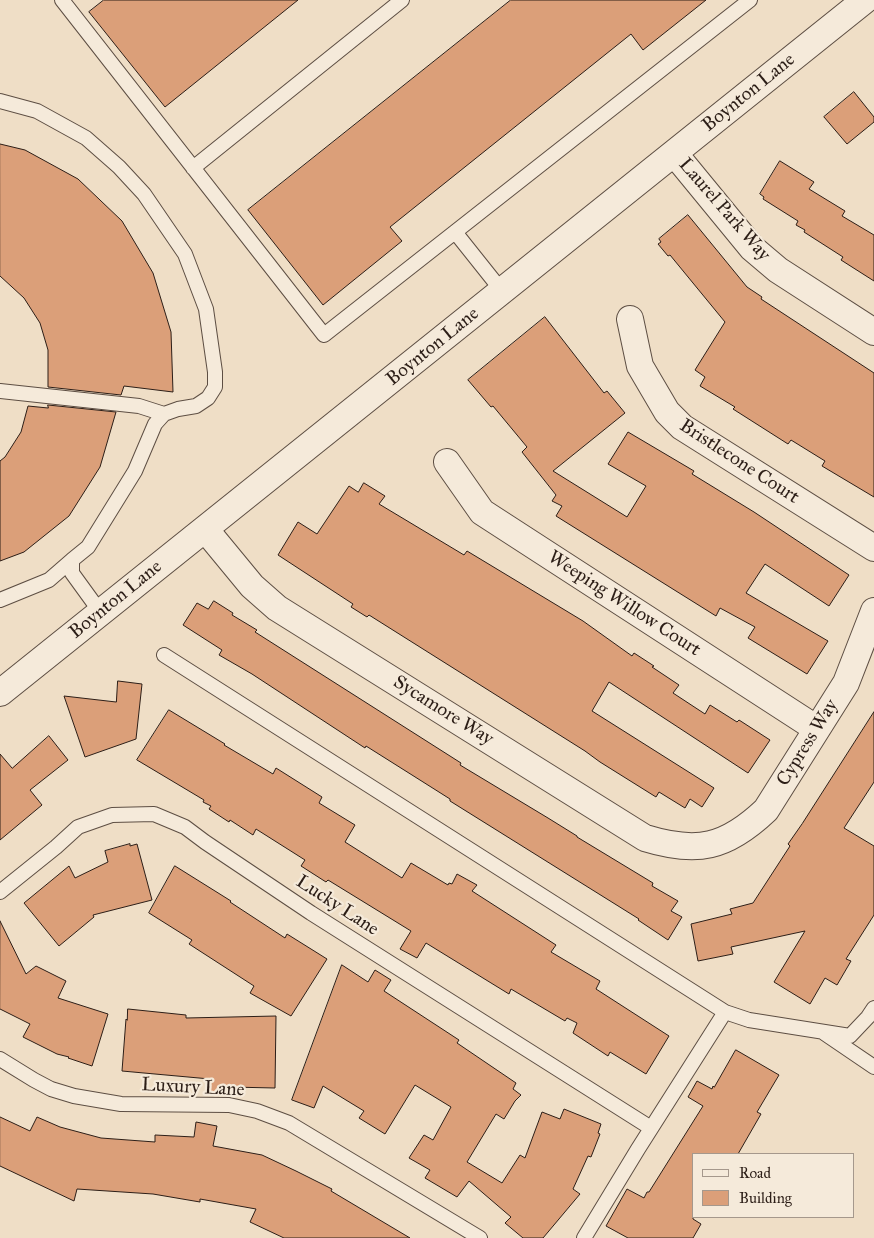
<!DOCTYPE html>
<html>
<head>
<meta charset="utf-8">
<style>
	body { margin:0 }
	#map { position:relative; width:874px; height:1238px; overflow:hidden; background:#efdec6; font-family:"IM FELL Great Primer",serif }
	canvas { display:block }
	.legend { position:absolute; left:692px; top:1153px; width:162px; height:65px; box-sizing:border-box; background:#f5eada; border:1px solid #a5988c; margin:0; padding:6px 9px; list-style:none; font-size:15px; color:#2c1e17 }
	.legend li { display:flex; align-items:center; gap:10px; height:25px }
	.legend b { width:25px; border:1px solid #a5988c }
</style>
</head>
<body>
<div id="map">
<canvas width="874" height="1238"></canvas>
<ul class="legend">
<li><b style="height:6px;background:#f5eada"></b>Road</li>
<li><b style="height:14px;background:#db9f79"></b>Building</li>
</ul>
</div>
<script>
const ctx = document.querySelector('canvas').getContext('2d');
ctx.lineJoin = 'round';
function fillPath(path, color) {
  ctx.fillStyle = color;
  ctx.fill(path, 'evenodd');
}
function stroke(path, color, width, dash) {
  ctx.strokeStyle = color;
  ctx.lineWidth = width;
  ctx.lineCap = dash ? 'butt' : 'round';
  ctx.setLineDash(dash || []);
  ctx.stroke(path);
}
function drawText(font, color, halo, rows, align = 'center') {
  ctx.font = font + ' "IM FELL Great Primer",serif';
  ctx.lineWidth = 4.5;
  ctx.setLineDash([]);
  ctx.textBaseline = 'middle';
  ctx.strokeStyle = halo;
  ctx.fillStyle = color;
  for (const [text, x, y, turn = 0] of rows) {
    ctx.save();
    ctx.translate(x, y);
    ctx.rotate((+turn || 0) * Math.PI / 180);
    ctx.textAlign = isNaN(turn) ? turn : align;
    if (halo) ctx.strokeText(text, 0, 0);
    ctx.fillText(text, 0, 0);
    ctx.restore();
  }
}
const building = new Path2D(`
	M 104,0 L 298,0 L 165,107 L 89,12 Z
	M 511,0 L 706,0 L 643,50 L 631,34 L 390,227 L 402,241 L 323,305 L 248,210 Z
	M 854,92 L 874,117 L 874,122 L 847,144 L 824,117 Z
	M 0,144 L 25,150 L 78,179 L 122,221 L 153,273 L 171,332 L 173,392 L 124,386 L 121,395 L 48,387 L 48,350 L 40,323 L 24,298 L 0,276 Z
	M 780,161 L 814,182 L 809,189 L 845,211 L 842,216 L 874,235 L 874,281 L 841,260 L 843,257 L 804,232 L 805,230 L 796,225 L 798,221 L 763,199 L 764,197 L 760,194 Z
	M 688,215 L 747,287 L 762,297 L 761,299 L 874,373 L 874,497 L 822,466 L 825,461 L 791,440 L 788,444 L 733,409 L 735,407 L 700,386 L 705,377 L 695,370 L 725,322 L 670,255 L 668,256 L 658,244 L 661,242 L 659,239 Z
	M 545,317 L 604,393 L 607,391 L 625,413 L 553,471 L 627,517 L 646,486 L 608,464 L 628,432 L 694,471 L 692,474 L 754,512 L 849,575 L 829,606 L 765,564 L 746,593 L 828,641 L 807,674 L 748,638 L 755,627 L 720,608 L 716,616 L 556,516 L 562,506 L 552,501 L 556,495 L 522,452 L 527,447 L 493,406 L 491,407 L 468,380 Z
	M 48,405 L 116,412 L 100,467 L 69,516 L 24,552 L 0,561 L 0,461 L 5,457 L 21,432 L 28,406 L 48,408 Z
	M 364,483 L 385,496 L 379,504 L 464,555 L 467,551 L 583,621 L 632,656 L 634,653 L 654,666 L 652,667 L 679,685 L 673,693 L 705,714 L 710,705 L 737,722 L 739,720 L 770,740 L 748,773 L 609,682 L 592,711 L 714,788 L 702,807 L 690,799 L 685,808 L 659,792 L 656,797 L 600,762 L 585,751 L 369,615 L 367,617 L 351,607 L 353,604 L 278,555 L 298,522 L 317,534 L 349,486 L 358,492 Z
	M 214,601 L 233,613 L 232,615 L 257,630 L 255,632 L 461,763 L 460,765 L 548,818 L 577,836 L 577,837 L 653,883 L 652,886 L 678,901 L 671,911 L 682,917 L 668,940 L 638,920 L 639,919 L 450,801 L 450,799 L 412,775 L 366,746 L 365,748 L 252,674 L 219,655 L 222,650 L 183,625 L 197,603 L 208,609 Z
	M 118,681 L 142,684 L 136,739 L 85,757 L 64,696 L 116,702 Z
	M 169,710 L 225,744 L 224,745 L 273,774 L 276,768 L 322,797 L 319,803 L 355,825 L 345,842 L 402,878 L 411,863 L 448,885 L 449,883 L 452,884 L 457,874 L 477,885 L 472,891 L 556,945 L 551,952 L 600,981 L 596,989 L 669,1036 L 646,1074 L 610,1052 L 608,1056 L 573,1033 L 577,1023 L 567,1018 L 565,1021 L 511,989 L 509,994 L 426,943 L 417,958 L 400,949 L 411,931 L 328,880 L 326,882 L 301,866 L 305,860 L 256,829 L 253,835 L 230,820 L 229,822 L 209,809 L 211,806 L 203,802 L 204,800 L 137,760 Z
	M 874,712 L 874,782 L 844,828 L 874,846 L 874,915 L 846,959 L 851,961 L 837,985 L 825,978 L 810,1004 L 774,982 L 805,931 L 731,947 L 733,954 L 698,961 L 691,924 L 732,914 L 730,909 L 753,903 L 790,846 L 788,844 L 802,824 Z
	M 49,736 L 68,760 L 30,790 L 42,805 L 0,840 L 0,754 L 12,768 Z
	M 130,844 L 130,846 L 137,844 L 152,900 L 93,915 L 94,917 L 59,946 L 24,903 L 69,866 L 75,878 L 108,862 L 105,851 Z
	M 175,866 L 231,901 L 230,902 L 285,938 L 287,934 L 327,959 L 291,1016 L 250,993 L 254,986 L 189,944 L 192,940 L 149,913 Z
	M 0,921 L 26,974 L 36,966 L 66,981 L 58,998 L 108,1014 L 92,1066 L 68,1058 L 69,1057 L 57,1054 L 23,1037 L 30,1024 L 0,1009 Z
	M 342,965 L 368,982 L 375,970 L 391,980 L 384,991 L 459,1040 L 457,1043 L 516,1083 L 513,1089 L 521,1095 L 515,1101 L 504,1119 L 496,1114 L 467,1162 L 502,1183 L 520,1155 L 525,1158 L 542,1112 L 560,1119 L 564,1109 L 601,1124 L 598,1133 L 600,1134 L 591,1157 L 588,1156 L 573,1189 L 580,1194 L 543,1238 L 523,1238 L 505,1223 L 511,1217 L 469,1181 L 457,1197 L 425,1178 L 430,1170 L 409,1158 L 424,1135 L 433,1140 L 451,1107 L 415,1085 L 385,1134 L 359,1118 L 364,1111 L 323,1086 L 314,1108 L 292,1100 Z
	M 128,1009 L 186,1015 L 186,1018 L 276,1016 L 275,1088 L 230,1087 L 229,1096 L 209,1094 L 210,1079 L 122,1071 L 126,1019 L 127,1020 Z
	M 736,1050 L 779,1075 L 757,1112 L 761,1114 L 738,1154 L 693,1154 L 693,1219 L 701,1224 L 693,1238 L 628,1238 L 606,1226 L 627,1189 L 644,1198 L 647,1192 L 649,1192 L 703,1106 L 688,1097 L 697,1081 L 712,1089 L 713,1086 L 714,1087 Z
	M 0,1117 L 30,1131 L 37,1117 L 60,1127 L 101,1138 L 155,1142 L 155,1135 L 194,1137 L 196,1122 L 217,1126 L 213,1146 L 262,1155 L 296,1171 L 332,1189 L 331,1191 L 410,1238 L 284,1238 L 250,1222 L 256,1209 L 200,1199 L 200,1202 L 153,1194 L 77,1189 L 74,1201 L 0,1166 Z`);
fillPath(building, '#db9f79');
stroke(building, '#2c1e17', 1);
const lane = new Path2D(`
	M 62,0 L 324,335 L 455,232 L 502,291
	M 0,101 L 37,111 L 86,138 L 119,167 L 144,194 L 185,254 L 206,309 L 215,372 L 215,387 L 208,398 L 196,406 L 178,409 L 164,414 L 155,424 L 135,471 L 88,547 L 72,560 L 72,573 L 101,613
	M 193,168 L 402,0
	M 455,232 L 750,0
	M 0,391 L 139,406 L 164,414
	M 0,600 L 49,580 L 72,560
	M 164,655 L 725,1012 L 749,1020 L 850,1036 L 868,1017 L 874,1008
	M 0,892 L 56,847 L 78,827 L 112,815 L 154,814 L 185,827 L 205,842 L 311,913 L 651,1128
	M 824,1033 L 874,1067
	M 0,1059 L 34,1080 L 51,1089 L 74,1096 L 121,1104 L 229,1105 L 257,1111 L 289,1123 L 480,1238
	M 584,1238 L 638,1149 L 725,1012`);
const street = new Path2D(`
	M 674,153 L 752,248 L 778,270 L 874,332
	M 630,319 L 640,366 L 667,412 L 682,427 L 874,548
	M 447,462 L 482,512 L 817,729
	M 205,529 L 252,586 L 277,608 L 645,838 C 697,854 726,848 766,810 L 846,683 L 874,611
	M 0,693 L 865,0`);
stroke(lane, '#5d4e43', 16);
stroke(street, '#5d4e43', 28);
stroke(lane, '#f5eada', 14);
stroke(street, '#f5eada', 26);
drawText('19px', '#2c1e17', '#f5eada', [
	["Boynton Lane",749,93,-39],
	["Laurel Park Way",724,210,49],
	["Boynton Lane",433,347,-39],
	["Bristlecone Court",739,462,33],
	["Boynton Lane",116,600,-39],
	["Weeping Willow Court",624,604,33],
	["Sycamore Way",443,711,32],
	["Cypress Way",808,743,-58],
	["Lucky Lane",337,906,33],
	["Luxury Lane",193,1088,3]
]);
</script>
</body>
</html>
